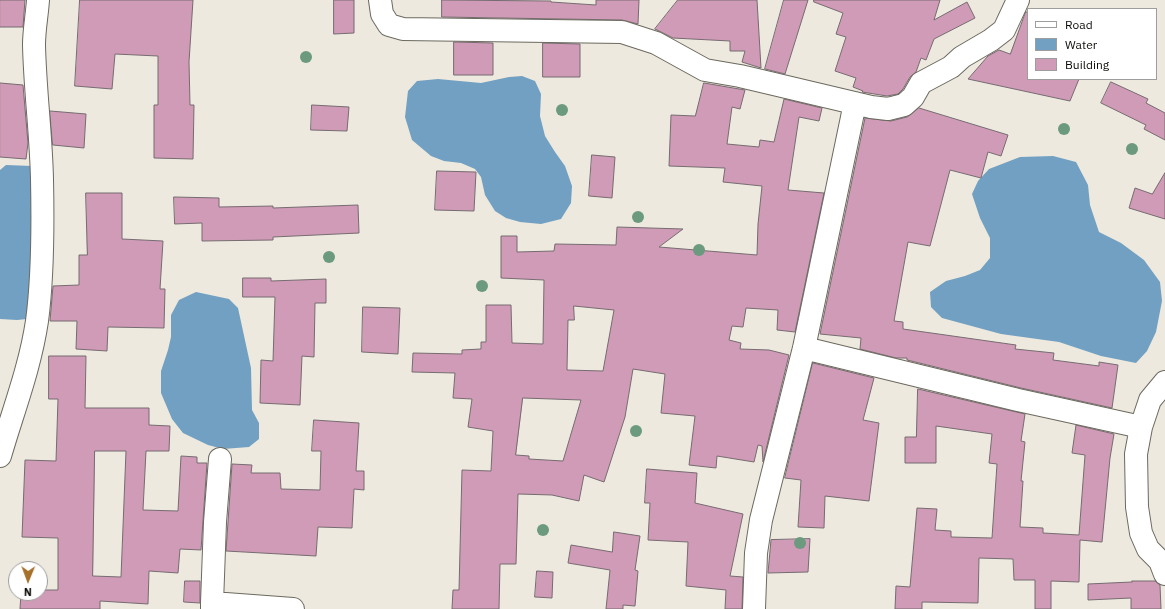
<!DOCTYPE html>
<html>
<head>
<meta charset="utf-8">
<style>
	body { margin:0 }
	#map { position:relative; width:1165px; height:609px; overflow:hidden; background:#ede9de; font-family:"IBM Plex Sans",sans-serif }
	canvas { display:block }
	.legend { position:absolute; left:1027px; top:8px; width:130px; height:72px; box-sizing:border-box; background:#fff; border:1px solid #9e9d9c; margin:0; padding:5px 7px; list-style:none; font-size:12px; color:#0c0b08 }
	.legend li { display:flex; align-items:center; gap:8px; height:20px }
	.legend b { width:20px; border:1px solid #9e9d9c }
	.north { position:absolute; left:8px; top:561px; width:40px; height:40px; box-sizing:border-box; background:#fff; border:1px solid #9e9d9c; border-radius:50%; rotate:181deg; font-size:11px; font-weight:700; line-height:16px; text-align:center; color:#0c0b08 }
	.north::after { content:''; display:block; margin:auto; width:14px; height:18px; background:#a6712b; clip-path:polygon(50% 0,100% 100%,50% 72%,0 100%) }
</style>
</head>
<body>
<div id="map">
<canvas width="1165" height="609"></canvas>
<ul class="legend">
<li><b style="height:5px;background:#fff"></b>Road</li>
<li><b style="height:11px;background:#71a0c2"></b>Water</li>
<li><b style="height:11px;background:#cf9bb6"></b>Building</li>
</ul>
<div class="north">N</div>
</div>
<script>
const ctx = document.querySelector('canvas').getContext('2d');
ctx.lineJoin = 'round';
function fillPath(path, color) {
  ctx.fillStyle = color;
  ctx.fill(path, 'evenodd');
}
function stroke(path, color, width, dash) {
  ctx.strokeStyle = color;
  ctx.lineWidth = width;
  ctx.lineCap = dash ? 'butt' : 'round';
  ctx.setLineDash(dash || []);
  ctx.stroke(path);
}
fillPath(new Path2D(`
	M 522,76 L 535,81 L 541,94 L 540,116 L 545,136 L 555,152 L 565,166 L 572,186 L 571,203 L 561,219 L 541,224 L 520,222 L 506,218 L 495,211 L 485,195 L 481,177 L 475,169 L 461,163 L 444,161 L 431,156 L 412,140 L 405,117 L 408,91 L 417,81 L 438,79 L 481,83 L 509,77 Z
	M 1053,156 L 1076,162 L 1088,185 L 1090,205 L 1099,232 L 1121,243 L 1144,260 L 1160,282 L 1162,301 L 1156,332 L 1147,351 L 1136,363 L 1101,356 L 1059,342 L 1001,334 L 942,318 L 931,307 L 930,292 L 946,281 L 965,276 L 980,270 L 990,258 L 990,238 L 980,218 L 972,194 L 978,181 L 989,169 L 1020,157 Z
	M 6,165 L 32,166 L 37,173 L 27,319 L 17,320 L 0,319 L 0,170 Z
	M 196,292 L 229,299 L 238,308 L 251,368 L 252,410 L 259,423 L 259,439 L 249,447 L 223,449 L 208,445 L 183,433 L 172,419 L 161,393 L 161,371 L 168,350 L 171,337 L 171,315 L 179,300 Z`), '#71a0c2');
const building = new Path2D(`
	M 0,0 L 25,0 L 23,27 L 0,27 Z
	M 80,0 L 193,0 L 189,62 L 190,105 L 194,105 L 193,159 L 154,158 L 154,105 L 158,105 L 158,56 L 115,54 L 112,89 L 75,86 Z
	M 334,0 L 354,0 L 354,33 L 334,34 Z
	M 442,0 L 551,1 L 551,2 L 596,5 L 596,0 L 639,0 L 638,24 L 622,20 L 442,17 Z
	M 678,0 L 757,0 L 761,68 L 742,62 L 745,51 L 730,51 L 730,41 L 673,38 L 655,29 Z
	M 784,0 L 808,0 L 785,74 L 765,69 Z
	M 814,0 L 940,0 L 934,20 L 967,2 L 975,18 L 934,39 L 926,60 L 921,58 L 916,72 L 910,77 L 903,89 L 898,94 L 887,96 L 862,92 L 863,91 L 853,87 L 856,78 L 835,71 L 846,37 L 836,34 L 843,13 L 814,2 Z
	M 1026,12 L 1028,12 L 1028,79 L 1079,79 L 1070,101 L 968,79 L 988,56 L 999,50 L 1010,54 Z
	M 454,42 L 493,43 L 493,75 L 454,75 Z
	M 543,43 L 580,44 L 580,77 L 543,77 Z
	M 1111,82 L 1148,99 L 1146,103 L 1165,113 L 1165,140 L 1144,129 L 1146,125 L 1101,103 Z
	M 0,83 L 23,85 L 28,143 L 26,159 L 0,157 Z
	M 704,83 L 745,90 L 740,109 L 732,107 L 727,144 L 759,147 L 760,140 L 774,142 L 784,99 L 822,108 L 819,121 L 799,117 L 788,190 L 824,193 L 795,332 L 777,330 L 778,310 L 746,308 L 743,327 L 732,326 L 729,340 L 741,343 L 740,349 L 769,350 L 789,355 L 763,462 L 762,446 L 758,445 L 754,462 L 717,456 L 716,468 L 689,465 L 695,416 L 661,413 L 665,374 L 633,369 L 625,417 L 604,482 L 584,475 L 579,501 L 552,495 L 518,494 L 516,564 L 500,564 L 499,609 L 452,609 L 453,590 L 459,590 L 462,470 L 491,471 L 493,431 L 468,427 L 472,399 L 453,398 L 455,373 L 412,372 L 413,353 L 462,354 L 462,350 L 481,349 L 481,342 L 486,342 L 486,305 L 511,305 L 512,343 L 543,344 L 544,280 L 501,278 L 501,236 L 517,236 L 517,252 L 554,251 L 555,244 L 616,245 L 617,227 L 683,229 L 659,247 L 757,255 L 758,224 L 762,186 L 723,182 L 725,168 L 669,166 L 671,115 L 695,116 ZM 574,306 L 614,310 L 603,371 L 567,370 L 568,320 L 574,320 ZM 523,398 L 581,400 L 563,461 L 529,459 L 529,456 L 516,455 Z
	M 312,105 L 349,107 L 347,131 L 311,130 Z
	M 919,108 L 1008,135 L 1001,156 L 988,152 L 981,178 L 950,170 L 930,246 L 908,242 L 894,321 L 903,322 L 903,329 L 1016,345 L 1015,349 L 1054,353 L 1053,360 L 1099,366 L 1099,362 L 1118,365 L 1112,408 L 1021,388 L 907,360 L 907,358 L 896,358 L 860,349 L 861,338 L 820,334 L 865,118 L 891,121 L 907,117 Z
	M 50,111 L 86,114 L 84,148 L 53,145 Z
	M 592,155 L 615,157 L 612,198 L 589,196 Z
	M 437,171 L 476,172 L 474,211 L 435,210 Z
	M 1165,173 L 1165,219 L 1129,208 L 1135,188 L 1152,194 Z
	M 86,193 L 122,193 L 122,239 L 163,241 L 160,289 L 165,289 L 164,328 L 108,327 L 107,351 L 76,349 L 77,321 L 50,321 L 53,286 L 79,285 L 79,255 L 87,255 Z
	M 174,197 L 219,198 L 219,207 L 273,206 L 273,208 L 358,205 L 359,233 L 273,237 L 273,240 L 202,241 L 202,223 L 175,224 Z
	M 243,278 L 271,278 L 271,281 L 326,279 L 326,303 L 315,303 L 314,357 L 302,356 L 300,405 L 260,403 L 261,360 L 273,361 L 275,297 L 243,297 Z
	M 363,307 L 400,308 L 398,354 L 362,352 Z
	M 49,356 L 86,356 L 85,408 L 149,408 L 149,425 L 170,426 L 169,451 L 146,451 L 143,510 L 178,511 L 181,456 L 197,457 L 197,463 L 207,463 L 201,550 L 180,549 L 178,573 L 149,571 L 148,604 L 100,601 L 100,609 L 20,609 L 21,593 L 40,593 L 40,590 L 58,590 L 58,538 L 22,537 L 25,460 L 56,461 L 58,399 L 49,399 ZM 95,451 L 126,451 L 121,577 L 93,576 Z
	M 813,363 L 874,378 L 863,420 L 879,423 L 869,501 L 825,496 L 824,528 L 798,527 L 801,480 L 785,478 Z
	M 918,389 L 1025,414 L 1021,441 L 1025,442 L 1021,481 L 1023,481 L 1020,527 L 1043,528 L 1043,533 L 1079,535 L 1085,455 L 1072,453 L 1076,425 L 1114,434 L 1110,458 L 1102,542 L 1080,540 L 1079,582 L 1051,581 L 1051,609 L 1035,609 L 1035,580 L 1014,580 L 1013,559 L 979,558 L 978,603 L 922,602 L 922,609 L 895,609 L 896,586 L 910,587 L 917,508 L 937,509 L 935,530 L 951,531 L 951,537 L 992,538 L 997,464 L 989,463 L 992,434 L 936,426 L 936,463 L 905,463 L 905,437 L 916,437 Z
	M 314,420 L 359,423 L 356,471 L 364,471 L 364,490 L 354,489 L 352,528 L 318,527 L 316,556 L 226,551 L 232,464 L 252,465 L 251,473 L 280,473 L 281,489 L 320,490 L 321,451 L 312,451 Z
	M 647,469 L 697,473 L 695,503 L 743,514 L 730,576 L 743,577 L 742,609 L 725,609 L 726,590 L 686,586 L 688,542 L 648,540 L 650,503 L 645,503 Z
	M 614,532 L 640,536 L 635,570 L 638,571 L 635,606 L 623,605 L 623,609 L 606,609 L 610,570 L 568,563 L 571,545 L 612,552 Z
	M 810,539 L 808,572 L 768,573 L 771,540 Z
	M 537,571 L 553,572 L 552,598 L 535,597 Z
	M 185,581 L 200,581 L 200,603 L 184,602 Z
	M 1132,581 L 1155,581 L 1160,585 L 1161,609 L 1131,609 L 1131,598 L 1088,600 L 1088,584 L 1132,582 Z`);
fillPath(building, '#cf9bb6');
stroke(building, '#766b71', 1);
const minor = new Path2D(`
	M 380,0 L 382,14 L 389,25 L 403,29 L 622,32 L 656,43 L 705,70 L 740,76 L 871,107 L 888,109 L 904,105 L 913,97 L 921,83 L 951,67 L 962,57 L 991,40 L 1004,30 L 1018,0
	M 804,348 L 1018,400 L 1141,427
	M 1165,382 L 1150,400 L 1141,427 L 1136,454 L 1137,507 L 1141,533 L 1148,549 L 1160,561 L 1165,574
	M 0,456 C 13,411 30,368 37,321 C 43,276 43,225 42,179 C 41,134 35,90 34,45 C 34,30 37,15 38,0
	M 212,603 L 215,522 L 220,459
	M 212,609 L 212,603 L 293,609
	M 754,609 L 756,553 L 761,520 L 804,348 L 855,103`);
stroke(minor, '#6c695f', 24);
stroke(minor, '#fff', 22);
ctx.fillStyle = '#6b9a7f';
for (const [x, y] of [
	[306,57],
	[562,110],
	[1064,129],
	[1132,149],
	[638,217],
	[699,250],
	[329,257],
	[482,286],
	[636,431],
	[543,530],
	[800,543]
]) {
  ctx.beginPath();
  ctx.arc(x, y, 6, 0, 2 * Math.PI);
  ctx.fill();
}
</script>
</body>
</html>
